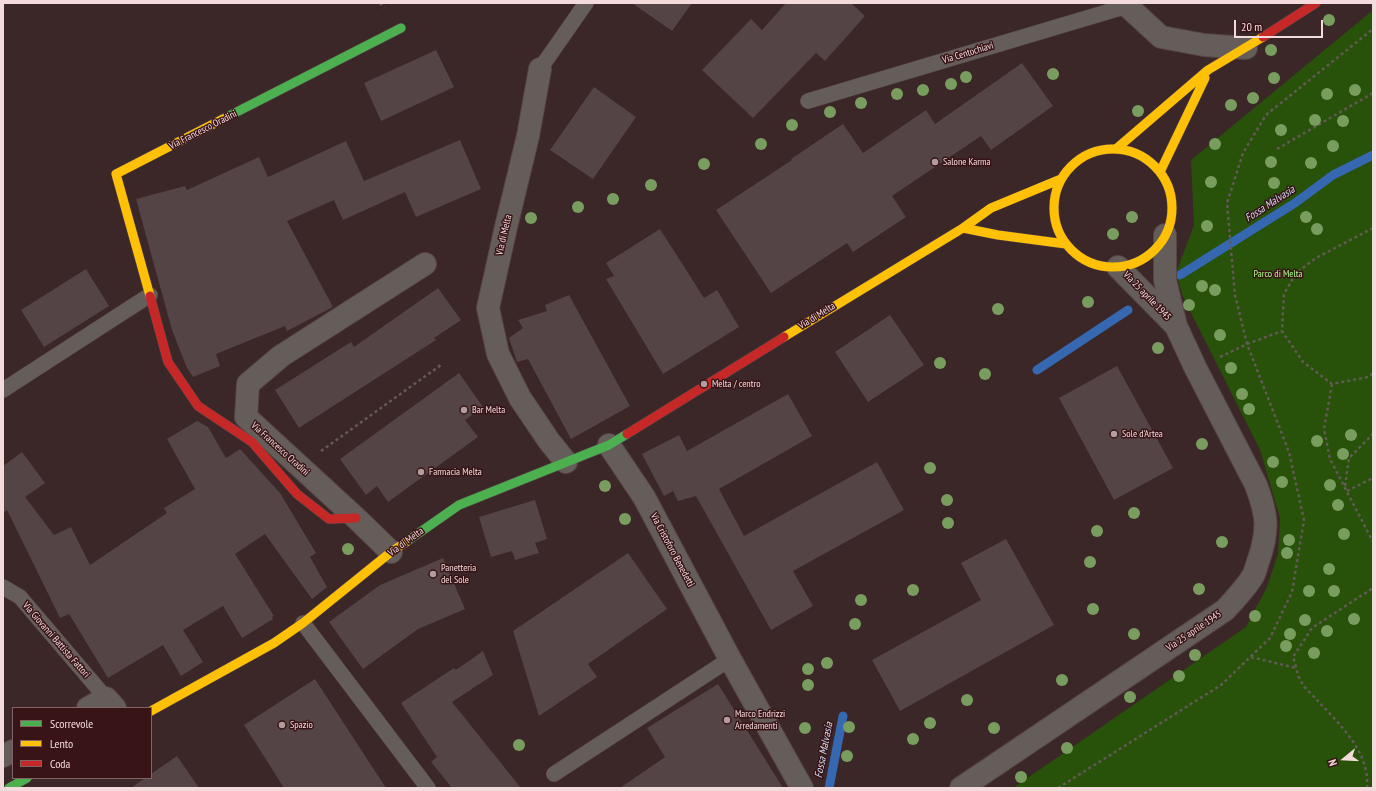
<!DOCTYPE html>
<html>
<head>
<meta charset="utf-8">
<style>
	body { margin:0 }
	#map { position:relative; width:1376px; height:791px; overflow:hidden; background:#3b2628; font-family:"PT Sans Narrow",sans-serif }
	canvas { display:block }
	.frame { position:absolute; inset:0; border:4px solid #f4dbdb; pointer-events:none }
	.legend { position:absolute; left:12px; top:707px; width:140px; height:72px; box-sizing:border-box; background:#381417; border:1px solid #836465; margin:0; padding:5px 7px; list-style:none; font-size:12px; color:#f4dbdb }
	.legend li { display:flex; align-items:center; gap:8px; height:20px }
	.legend b { width:20px; border:1px solid #836465 }
	.north { position:absolute; left:1324px; top:739px; width:40px; height:40px; -webkit-text-stroke:3px #381417; paint-order:stroke; rotate:252deg; font-size:11px; font-weight:700; line-height:16px; text-align:center; color:#f4dbdb }
	.north::after { content:''; display:block; margin:auto; width:14px; height:18px; background:#f4dbdb; clip-path:polygon(50% 0,100% 100%,50% 72%,0 100%) }
	.scale { position:absolute; left:1234px; top:20px; width:89px; height:18px; box-sizing:border-box; border:2px solid #f4dbdb; border-top:0; padding-left:5px; font-size:12px; line-height:14px; white-space:nowrap; color:#f4dbdb; -webkit-text-stroke:3px #381417; paint-order:stroke }
</style>
</head>
<body>
<div id="map">
<canvas width="1376" height="791"></canvas>
<div class="frame"></div>
<ul class="legend">
<li><b style="height:5px;background:#4caf50"></b>Scorrevole</li>
<li><b style="height:5px;background:#ffc107"></b>Lento</li>
<li><b style="height:5px;background:#c62828"></b>Coda</li>
</ul>
<div class="north">N</div>
<div class="scale">20 m</div>
</div>
<script>
const ctx = document.querySelector('canvas').getContext('2d');
ctx.lineJoin = 'round';
function fillPath(path, color) {
  ctx.fillStyle = color;
  ctx.fill(path, 'evenodd');
}
function stroke(path, color, width, dash) {
  ctx.strokeStyle = color;
  ctx.lineWidth = width;
  ctx.lineCap = dash ? 'butt' : 'round';
  ctx.setLineDash(dash || []);
  ctx.stroke(path);
}
function drawText(font, color, halo, rows, align = 'center') {
  ctx.font = font + ' "PT Sans Narrow",sans-serif';
  ctx.lineWidth = 3;
  ctx.setLineDash([]);
  ctx.textBaseline = 'middle';
  ctx.strokeStyle = halo;
  ctx.fillStyle = color;
  for (const [text, x, y, turn = 0] of rows) {
    ctx.save();
    ctx.translate(x, y);
    ctx.rotate((+turn || 0) * Math.PI / 180);
    ctx.textAlign = isNaN(turn) ? turn : align;
    if (halo) ctx.strokeText(text, 0, 0);
    ctx.fillText(text, 0, 0);
    ctx.restore();
  }
}
fillPath(new Path2D(`
	M 1373,10 L 1373,788 L 1013,788 L 1246,627 L 1267,587 L 1278,554 L 1280,518 L 1260,450 L 1183,297 L 1176,273 L 1194,225 L 1191,160 Z`), '#28510a');
stroke(new Path2D(`
	M 1180,275 L 1295,203 L 1333,175 L 1373,155
	M 1037,370 L 1128,310
	M 829,788 L 843,716`), '#3568b0', 9);
fillPath(new Path2D(`
	M 632,3 L 692,3 L 672,31 Z
	M 786,3 L 851,3 L 865,16 L 825,61 L 816,53 L 753,118 L 702,70 L 751,19 L 762,30 Z
	M 436,50 L 454,87 L 381,121 L 364,83 Z
	M 1022,63 L 1053,106 L 991,150 L 981,136 L 892,196 L 906,217 L 853,252 L 847,243 L 771,293 L 716,210 L 792,160 L 791,159 L 843,124 L 863,153 L 926,110 L 935,124 Z
	M 594,87 L 636,117 L 593,179 L 550,150 Z
	M 460,140 L 481,189 L 416,217 L 405,192 L 343,220 L 334,200 L 287,221 L 333,307 L 287,331 L 285,326 L 216,354 L 220,366 L 193,377 L 187,368 L 172,330 L 136,199 L 185,186 L 187,190 L 259,157 L 268,177 L 346,141 L 364,181 Z
	M 660,229 L 704,298 L 717,290 L 739,327 L 663,374 L 606,279 L 614,276 L 606,263 Z
	M 86,269 L 109,306 L 44,347 L 21,310 Z
	M 438,288 L 461,320 L 434,338 L 436,340 L 299,428 L 275,390 L 351,342 L 354,347 Z
	M 569,295 L 630,406 L 571,439 L 528,359 L 517,362 L 509,338 L 523,328 L 518,320 L 547,311 L 545,305 Z
	M 890,315 L 924,365 L 868,402 L 835,352 Z
	M 1117,366 L 1173,468 L 1114,500 L 1059,398 Z
	M 459,373 L 483,407 L 465,420 L 478,437 L 388,502 L 377,486 L 366,495 L 340,459 Z
	M 788,394 L 812,436 L 719,489 L 744,536 L 877,462 L 904,510 L 793,571 L 813,606 L 771,630 L 696,496 L 678,501 L 673,491 L 664,496 L 642,454 L 679,435 L 687,451 Z
	M 197,421 L 208,427 L 226,458 L 240,449 L 280,493 L 316,553 L 310,557 L 327,587 L 312,599 L 265,534 L 235,554 L 274,616 L 272,617 L 273,619 L 242,638 L 223,606 L 183,630 L 203,662 L 181,676 L 163,645 L 108,678 L 69,614 L 60,618 L 7,510 L 3,513 L 3,466 L 22,452 L 45,483 L 25,497 L 54,535 L 71,527 L 90,565 L 167,513 L 164,508 L 195,489 L 167,439 Z
	M 535,500 L 547,539 L 535,543 L 539,553 L 515,560 L 512,551 L 491,557 L 479,517 Z
	M 1006,539 L 1054,625 L 900,711 L 872,660 L 981,600 L 961,563 Z
	M 628,553 L 667,609 L 588,664 L 597,677 L 539,716 L 513,631 Z
	M 443,558 L 465,609 L 418,629 L 363,669 L 329,622 L 380,585 Z
	M 483,651 L 493,675 L 452,702 L 521,788 L 452,788 L 431,762 L 437,757 L 401,703 L 454,668 L 456,670 Z
	M 315,679 L 386,788 L 284,788 L 244,725 Z
	M 718,684 L 783,788 L 620,788 L 665,757 L 647,728 Z
	M 177,756 L 199,788 L 131,788 L 145,778 L 151,778 L 151,774 Z`), '#554445');
const lane = new Path2D(`
	M 540,69 L 586,3
	M 808,101 L 1127,6
	M 3,390 L 150,295
	M 3,587 L 20,597 L 106,698
	M 303,623 L 428,788
	M 554,774 L 730,659`);
const street = new Path2D(`
	M 1124,3 L 1161,37 L 1204,45 L 1246,48
	M 540,69 L 528,136 L 506,227 L 488,308 L 498,354 L 520,398 L 549,441 L 566,462
	M 1118,267 L 1176,326
	M 609,445 L 644,497 L 730,659 L 802,788
	M 391,552 L 356,518 L 246,417 L 248,384 L 281,356 L 425,264
	M 88,708 L 106,698 L 115,708
	M 3,756 L 13,751
	M 961,788 L 1225,610 C 1235,599 1247,587 1254,574 C 1256,569 1257,564 1259,559 C 1269,529 1267,514 1256,485 L 1195,367 L 1176,326 L 1165,280 L 1165,235`);
const fast = new Path2D(`
	M 223,119 L 401,28
	M 406,542 L 459,505 L 609,445 L 627,434
	M 9,788 L 27,778`);
const slow = new Path2D(`
	M 1116,149 L 1208,70 L 1263,37
	M1054 208a59 59 0 1 1 118 0a59 59 0 1 1-118 0Z
	M 1160,172 L 1205,78
	M 963,228 L 998,235 L 1066,244
	M 150,296 L 116,174 L 223,119
	M 784,337 L 963,228 L 991,208 L 1061,179
	M 151,711 L 274,643 L 303,623 L 391,552 L 406,542`);
const jam = new Path2D(`
	M 1263,37 L 1316,3
	M 150,296 L 168,362 L 198,406 L 252,442 L 297,494 L 329,519 L 356,518
	M 627,434 L 784,337`);
stroke(lane, '#574546', 16);
stroke(street, '#574546', 24);
stroke(fast, '#574546', 10);
stroke(slow, '#574546', 10);
stroke(jam, '#574546', 10);
stroke(new Path2D(`
	M 380,3 L 384,8
	M 1277,149 L 1373,93
	M 1373,228 L 1316,258 L 1296,273 L 1284,294 L 1282,331 L 1303,362 L 1332,384 L 1368,377 L 1373,373
	M 1220,357 L 1247,344 L 1282,331
	M 1332,384 L 1324,429 L 1330,459 L 1373,542
	M 321,451 L 441,365
	M 1345,486 L 1349,458 L 1373,434
	M 1347,491 L 1373,478
	M 1251,657 L 1296,668
	M 1058,788 L 1221,685 L 1270,638 L 1292,592 L 1304,520 L 1289,452 L 1247,344 L 1235,295 L 1227,203 L 1243,153 L 1266,115 L 1373,29
	M 1367,788 C 1370,751 1339,724 1316,699 C 1312,694 1305,689 1302,683 C 1297,676 1296,665 1293,657 L 1312,628 L 1373,588`), '#635a58', 2.5, [3, 3]);
stroke(lane, '#655d59', 15);
stroke(street, '#655d59', 22);
stroke(fast, '#4caf50', 9);
stroke(slow, '#ffc107', 9);
stroke(jam, '#c62828', 9);
ctx.fillStyle = '#799d5e';
for (const [x, y] of [
	[1329,20],
	[1271,50],
	[1053,74],
	[966,77],
	[1274,78],
	[951,84],
	[923,90],
	[1355,90],
	[897,94],
	[1327,94],
	[1253,98],
	[861,103],
	[1231,105],
	[1138,111],
	[830,112],
	[1315,120],
	[1343,121],
	[792,125],
	[1281,130],
	[761,144],
	[1215,144],
	[1333,146],
	[1271,162],
	[1311,163],
	[704,164],
	[1211,182],
	[1274,183],
	[651,185],
	[613,199],
	[578,207],
	[1132,217],
	[1306,217],
	[531,218],
	[1207,226],
	[1317,229],
	[1113,234],
	[1202,286],
	[1215,290],
	[1088,302],
	[1189,305],
	[998,309],
	[1220,335],
	[1158,348],
	[940,363],
	[1231,368],
	[985,374],
	[1242,394],
	[1249,409],
	[1351,435],
	[1317,441],
	[1202,444],
	[1343,454],
	[1273,462],
	[930,468],
	[1282,482],
	[1330,485],
	[605,486],
	[947,500],
	[1338,505],
	[1134,513],
	[625,519],
	[948,523],
	[1097,531],
	[1344,534],
	[1289,540],
	[1222,542],
	[348,549],
	[1287,553],
	[1090,562],
	[1329,569],
	[1199,589],
	[913,590],
	[1309,591],
	[1334,591],
	[861,600],
	[1093,609],
	[1255,616],
	[1354,619],
	[1305,620],
	[855,624],
	[1327,631],
	[1134,634],
	[1290,634],
	[1286,646],
	[1314,653],
	[1195,655],
	[827,663],
	[808,669],
	[1179,676],
	[1062,680],
	[808,685],
	[1130,697],
	[967,700],
	[930,723],
	[849,727],
	[805,728],
	[994,728],
	[913,739],
	[519,745],
	[1067,748],
	[847,756],
	[1021,777]
]) {
  ctx.beginPath();
  ctx.arc(x, y, 6, 0, 2 * Math.PI);
  ctx.fill();
}
for (const [x, y, r, color] of [
	[935,162,4,"#b39c9c"],
	[704,384,4,"#b39c9c"],
	[464,410,4,"#b39c9c"],
	[1114,434,4,"#b39c9c"],
	[421,472,4,"#b39c9c"],
	[433,574,4,"#b39c9c"],
	[727,720,4,"#b39c9c"],
	[282,725,4,"#b39c9c"]
]) {
  const dot = new Path2D();
  dot.arc(x, y, r, 0, 2 * Math.PI);
  ctx.fillStyle = color;
  ctx.fill(dot);
  stroke(dot, '#381417', 1.5);
}
drawText('10px', '#f4dbdb', '#381417', [
	["Via Centochiavi",968,53,-17],
	["Via Francesco Oradini",203,130,-27],
	["Via di Melta",504,235,-77],
	["Via 25 aprile 1945",1147,296,46],
	["Via di Melta",817,316,-32],
	["Via Francesco Oradini",280,449,42],
	["Via di Melta",406,542,-36],
	["Via Cristoforo Benedetti",672,550,62],
	["Via 25 aprile 1945",1194,631,-34],
	["Via Giovanni Battista Fattori",56,640,49]
]);
drawText('10px', '#f4dbdb', '#381417', [
	["Salone Karma",943,162],
	["Melta / centro",712,384],
	["Bar Melta",472,410],
	["Sole d'Artea",1122,434],
	["Farmacia Melta",429,472],
	["Panetteria",441,568],
	["del Sole",441,580],
	["Marco Endrizzi",735,714],
	["Arredamenti",735,726],
	["Spazio",290,725]
], 'left');
drawText('10px', '#acff8b', '#381417', [
	["Parco di Melta",1278,274]
]);
drawText('italic 11px', '#d0dff5', '#381417', [
	["Fossa Malvasia",1270,204,-33],
	["Fossa Malvasia",824,750,-79]
]);
</script>
</body>
</html>
